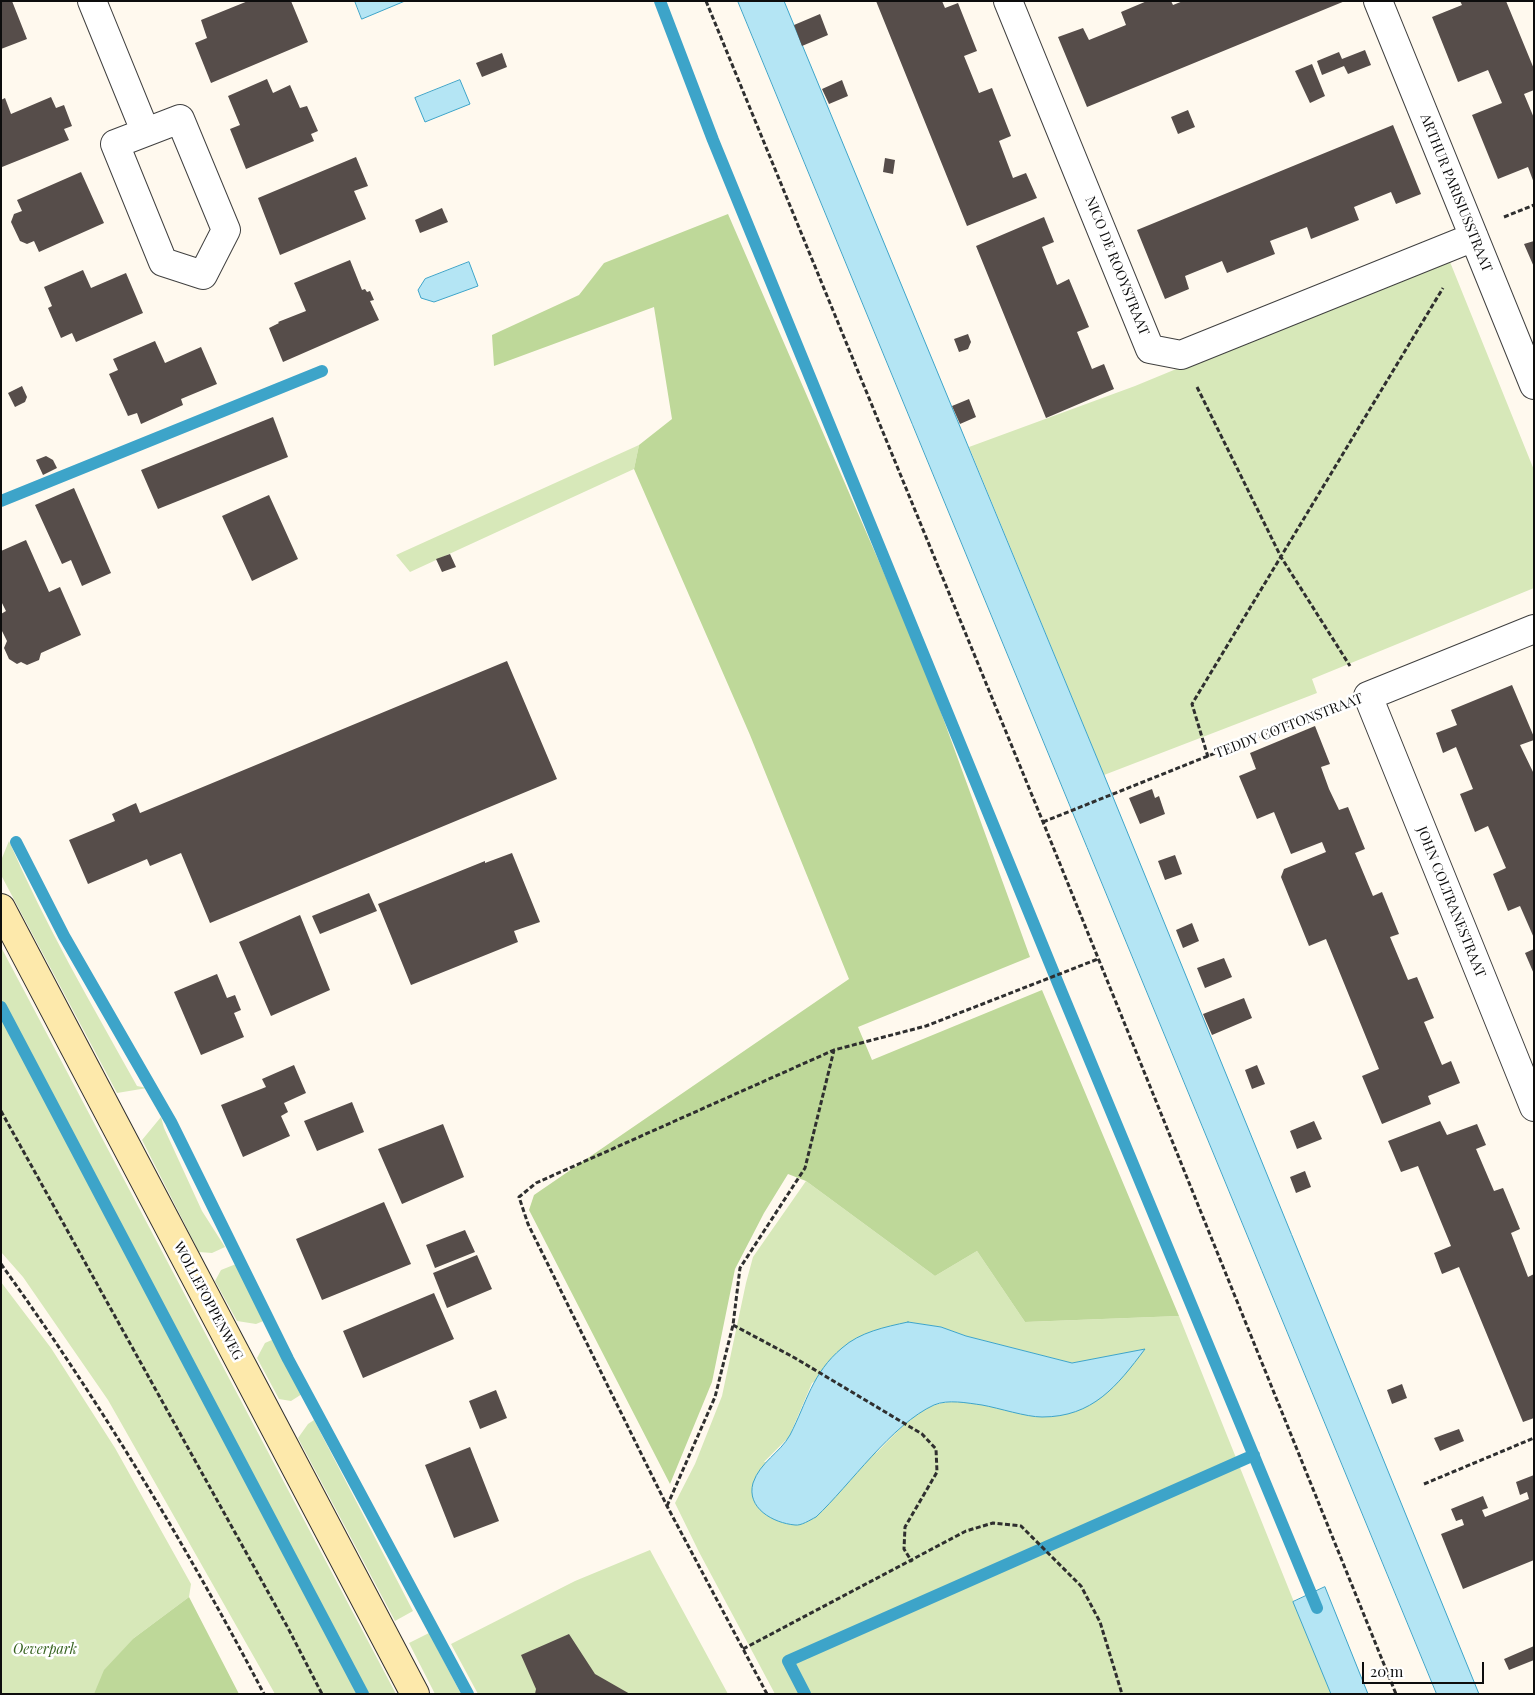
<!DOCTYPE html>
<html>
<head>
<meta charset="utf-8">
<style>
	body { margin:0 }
	#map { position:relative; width:1535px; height:1695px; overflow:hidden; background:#fff9ee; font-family:"Playfair Display",serif }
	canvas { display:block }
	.frame { position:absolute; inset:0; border:2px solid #0d0d0d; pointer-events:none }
	.scale { position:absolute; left:1362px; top:1662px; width:122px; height:22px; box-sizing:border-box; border:2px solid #0d0d0d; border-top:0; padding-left:6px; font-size:15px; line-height:18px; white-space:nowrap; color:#0d0d0d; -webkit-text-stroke:4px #fff; paint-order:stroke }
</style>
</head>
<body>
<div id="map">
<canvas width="1535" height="1695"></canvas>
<div class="frame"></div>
<div class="scale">20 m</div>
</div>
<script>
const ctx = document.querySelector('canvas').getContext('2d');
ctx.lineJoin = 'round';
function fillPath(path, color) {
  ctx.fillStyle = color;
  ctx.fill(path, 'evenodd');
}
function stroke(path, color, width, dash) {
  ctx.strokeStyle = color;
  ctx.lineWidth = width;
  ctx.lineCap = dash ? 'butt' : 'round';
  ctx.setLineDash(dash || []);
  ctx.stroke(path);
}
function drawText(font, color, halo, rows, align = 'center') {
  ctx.font = font + ' "Playfair Display",serif';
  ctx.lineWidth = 5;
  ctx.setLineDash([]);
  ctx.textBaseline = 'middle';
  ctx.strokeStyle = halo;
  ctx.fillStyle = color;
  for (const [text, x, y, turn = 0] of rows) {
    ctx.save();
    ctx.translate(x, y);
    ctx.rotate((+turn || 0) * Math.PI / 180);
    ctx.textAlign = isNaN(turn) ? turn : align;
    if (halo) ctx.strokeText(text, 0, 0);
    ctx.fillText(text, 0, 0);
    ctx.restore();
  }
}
fillPath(new Path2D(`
	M 1448,257 L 1534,470 L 1534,588 L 1312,679 L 1317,693 L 1104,775 L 969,447 L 1135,386 Z
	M 639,445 L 634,469 L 410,572 L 396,555 Z
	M 9,841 C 45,925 92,1005 137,1086 L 147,1088 L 117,1093 L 1,875 L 2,858 Z
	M 1,947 L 396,1694 L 275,1694 L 108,1400 L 23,1277 L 1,1252 Z
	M 161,1117 L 164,1128 L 202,1211 L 225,1247 L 212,1253 L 199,1252 L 142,1140 Z
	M 806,1181 L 935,1276 L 977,1251 L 1025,1322 L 1179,1316 L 1331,1694 L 775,1694 L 699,1552 L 675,1503 L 695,1464 L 722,1396 L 746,1283 L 753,1257 ZM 908,1322 L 941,1327 L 966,1336 L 1072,1363 L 1144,1350 L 1041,1417 C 1013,1410 962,1395 935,1405 C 911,1413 893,1437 876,1453 L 764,1462 L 789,1437 L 812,1383 Z
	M 236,1264 L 266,1320 L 256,1324 L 237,1321 L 215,1281 L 221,1270 Z
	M 1,1282 L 51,1348 L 115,1448 L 191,1584 L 189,1597 L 134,1638 L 115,1694 L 1,1694 Z
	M 274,1339 L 302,1394 L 291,1401 L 279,1399 L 257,1358 L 265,1343 Z
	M 314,1420 L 413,1611 L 395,1621 L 298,1438 L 308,1424 Z
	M 650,1550 L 728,1694 L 478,1694 L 451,1644 L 575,1581 Z
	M 429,1633 L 461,1694 L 435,1694 L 409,1643 Z`), '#d7e8b9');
fillPath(new Path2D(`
	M 728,214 L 923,663 L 1030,957 L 858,1027 L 872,1060 L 1042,990 L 1179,1316 L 1025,1322 L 977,1251 L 935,1276 L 806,1181 L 788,1174 L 764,1213 L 735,1269 L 712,1382 L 670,1484 L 529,1210 L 534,1195 L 849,979 L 750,735 L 634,469 L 639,445 L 672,419 L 654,307 L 494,366 L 492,335 L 579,295 L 604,263 Z
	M 189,1597 L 239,1694 L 94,1694 L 104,1670 L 134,1638 Z`), '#bed899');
const water = new Path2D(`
	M 355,1 L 405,1 L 362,19 Z
	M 738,1 L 784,1 L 1104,775 L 1479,1694 L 1437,1694 Z
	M 460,80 L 470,104 L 425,122 L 415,98 Z
	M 469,262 L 478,286 L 434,302 L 421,298 L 418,290 L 425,279 Z
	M 908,1322 L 941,1327 L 966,1336 L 1072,1363 L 1145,1349 C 1117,1386 1093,1417 1042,1417 C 1026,1417 999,1408 982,1405 C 967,1403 948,1399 934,1405 C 892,1424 850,1485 816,1517 C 810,1520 801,1526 795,1525 C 773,1523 746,1508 753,1483 C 760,1462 780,1453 790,1435 C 807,1402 812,1373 842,1348 C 860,1332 885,1327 908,1322 Z
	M 1325,1587 L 1368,1694 L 1331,1694 L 1293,1602 Z`);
fillPath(water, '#b4e5f4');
stroke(water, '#3da4c9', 1);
stroke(new Path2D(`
	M 660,1 L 713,140 L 1062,993 L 1317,1608
	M 1,501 L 322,371
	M 16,842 L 64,936 L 171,1122 L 288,1359 L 468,1694
	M 1,1007 L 363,1694
	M 805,1694 L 788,1661 L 1254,1455`), '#3da4c9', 12);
fillPath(new Path2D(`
	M 1,1 L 12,1 L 27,39 L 1,49 Z
	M 248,1 L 291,1 L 308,42 L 211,83 L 195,43 L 207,38 L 201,20 Z
	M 876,1 L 942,1 L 945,8 L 958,3 L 977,51 L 964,56 L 979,93 L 992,88 L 1011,136 L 999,141 L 1013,178 L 1026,173 L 1037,198 L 967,226 Z
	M 1147,1 L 1171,1 L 1173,5 L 1183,1 L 1345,1 L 1087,107 L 1058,37 L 1083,28 L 1089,40 L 1126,25 L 1121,12 Z
	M 1460,1 L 1506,1 L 1534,69 L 1534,90 L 1524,94 L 1534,118 L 1534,183 L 1528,167 L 1498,179 L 1472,115 L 1502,103 L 1488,70 L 1458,82 L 1432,17 L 1462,5 Z
	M 820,14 L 828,35 L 802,46 L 794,25 Z
	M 1365,50 L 1371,65 L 1348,74 L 1344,66 L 1322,75 L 1317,61 L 1339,52 L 1342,59 Z
	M 502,53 L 507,67 L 482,77 L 476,63 Z
	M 1312,64 L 1325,96 L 1310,103 L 1295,71 Z
	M 267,79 L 273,93 L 290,85 L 300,108 L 307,106 L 318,131 L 311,134 L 314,141 L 246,169 L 230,129 L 240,125 L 228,96 Z
	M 842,80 L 848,96 L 829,104 L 822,89 Z
	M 51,97 L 56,108 L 64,105 L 72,126 L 64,129 L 69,140 L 2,167 L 1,100 L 5,98 L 11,114 Z
	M 1188,110 L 1195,127 L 1178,134 L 1171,117 Z
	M 1393,125 L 1421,194 L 1396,204 L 1391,192 L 1354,207 L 1359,220 L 1311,239 L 1307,227 L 1270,241 L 1275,254 L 1227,273 L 1222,261 L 1185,276 L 1189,289 L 1165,299 L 1137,230 Z
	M 356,157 L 368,186 L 354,191 L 366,219 L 280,255 L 258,198 Z
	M 885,158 L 895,160 L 893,174 L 883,172 Z
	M 81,172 L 104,223 L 39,252 L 34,241 L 27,244 L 20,241 L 11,222 L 14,214 L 22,211 L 17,200 Z
	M 442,208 L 448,222 L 420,233 L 415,220 Z
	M 1044,217 L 1054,242 L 1042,247 L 1057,285 L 1069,279 L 1089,327 L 1077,332 L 1092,369 L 1104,364 L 1114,389 L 1046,418 L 976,246 Z
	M 1534,241 L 1534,267 L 1524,244 Z
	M 350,260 L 362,290 L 365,289 L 367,292 L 370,291 L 374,300 L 370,301 L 379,320 L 283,362 L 269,328 L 279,323 L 278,322 L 306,311 L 294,283 Z
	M 83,270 L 91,288 L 126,273 L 143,313 L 76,342 L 72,333 L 61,338 L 48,308 L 52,306 L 44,287 Z
	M 968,334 L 971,342 L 968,349 L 959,352 L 954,339 Z
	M 155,341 L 165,363 L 201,347 L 217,384 L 181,399 L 183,405 L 141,424 L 137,413 L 128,416 L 109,374 L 118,370 L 113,359 Z
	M 22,386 L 27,397 L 25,402 L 15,407 L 8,393 Z
	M 969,399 L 976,417 L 960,424 L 952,406 Z
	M 273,417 L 288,457 L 158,509 L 141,470 Z
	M 46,456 L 53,460 L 57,468 L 43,475 L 36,460 Z
	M 74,488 L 111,573 L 82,586 L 71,560 L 62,564 L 35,505 Z
	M 269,495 L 298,559 L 252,581 L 222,516 Z
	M 26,540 L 49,592 L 60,587 L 81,635 L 41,653 L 39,660 L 27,665 L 21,662 L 17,664 L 9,659 L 4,648 L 7,641 L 1,629 L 1,614 L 6,611 L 1,601 L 1,551 Z
	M 450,554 L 456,567 L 442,572 L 436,559 Z
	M 507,661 L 557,779 L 210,923 L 181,853 L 150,866 L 147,859 L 88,884 L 69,840 L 115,821 L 112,814 L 136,803 L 140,813 Z
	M 1512,685 L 1534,737 L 1534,740 L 1520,745 L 1534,774 L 1534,938 L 1520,906 L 1508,911 L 1493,874 L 1506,868 L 1488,826 L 1475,832 L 1460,794 L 1473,789 L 1456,747 L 1443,753 L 1436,733 L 1457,725 L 1451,710 Z
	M 1315,726 L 1330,764 L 1321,767 L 1329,789 L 1339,810 L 1348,807 L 1365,849 L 1355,853 L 1373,896 L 1382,892 L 1399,934 L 1390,937 L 1408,980 L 1417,977 L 1434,1018 L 1424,1022 L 1442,1065 L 1451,1061 L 1460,1083 L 1428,1096 L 1431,1104 L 1382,1124 L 1362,1076 L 1379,1069 L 1326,939 L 1309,946 L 1281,877 L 1284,869 L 1326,852 L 1322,842 L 1291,854 L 1274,812 L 1257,819 L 1239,776 L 1256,769 L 1250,753 Z
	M 1152,789 L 1155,798 L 1159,796 L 1165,814 L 1140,824 L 1129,798 Z
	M 512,853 L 540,922 L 514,931 L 518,942 L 411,985 L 378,904 L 485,861 L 485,863 Z
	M 1175,855 L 1182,874 L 1165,880 L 1158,861 Z
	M 369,893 L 377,911 L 320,934 L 312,916 Z
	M 300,915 L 330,990 L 271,1016 L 239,942 Z
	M 1192,923 L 1199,941 L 1183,948 L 1176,930 Z
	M 1534,949 L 1534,974 L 1525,953 Z
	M 1224,958 L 1232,977 L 1205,988 L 1197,968 Z
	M 217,974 L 227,998 L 235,995 L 241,1010 L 234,1013 L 244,1037 L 201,1055 L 174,992 Z
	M 1244,998 L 1252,1018 L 1212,1035 L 1203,1014 Z
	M 294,1065 L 306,1093 L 284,1103 L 288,1112 L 281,1116 L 290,1136 L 243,1157 L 221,1105 L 266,1087 L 262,1079 Z
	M 1257,1065 L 1265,1084 L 1252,1089 L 1245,1070 Z
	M 352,1102 L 364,1132 L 317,1151 L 304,1121 Z
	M 1314,1121 L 1322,1139 L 1297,1149 L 1290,1131 Z
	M 1440,1121 L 1447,1135 L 1477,1124 L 1486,1145 L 1476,1149 L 1494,1191 L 1503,1188 L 1520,1229 L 1511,1233 L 1528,1277 L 1534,1274 L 1534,1418 L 1523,1422 L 1459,1267 L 1442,1274 L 1434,1253 L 1451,1246 L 1418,1166 L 1401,1172 L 1388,1141 Z
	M 443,1124 L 464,1177 L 402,1204 L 378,1149 Z
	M 1305,1171 L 1311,1187 L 1296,1193 L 1290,1177 Z
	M 384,1202 L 411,1264 L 322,1300 L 296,1239 Z
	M 465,1230 L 475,1252 L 435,1268 L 426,1245 Z
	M 477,1255 L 492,1289 L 447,1308 L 433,1273 Z
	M 434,1293 L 454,1339 L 363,1378 L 343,1331 Z
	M 1402,1384 L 1407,1398 L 1392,1404 L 1387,1390 Z
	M 496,1390 L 507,1418 L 480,1429 L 469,1401 Z
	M 1459,1429 L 1464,1441 L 1440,1451 L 1434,1438 Z
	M 470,1447 L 499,1521 L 454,1538 L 425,1465 Z
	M 1534,1475 L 1534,1560 L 1463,1589 L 1441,1534 L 1464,1525 L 1462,1519 L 1456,1521 L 1451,1509 L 1483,1496 L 1488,1508 L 1482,1510 L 1485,1517 L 1529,1499 L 1527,1492 L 1520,1495 L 1516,1482 Z
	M 569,1634 L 595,1674 L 630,1694 L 535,1694 L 536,1689 L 521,1655 Z
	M 1534,1646 L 1534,1660 L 1509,1670 L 1504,1659 Z`), '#564d4a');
const street = new Path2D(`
	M 92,1 L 145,131
	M 1008,1 L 1150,349 L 1181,355 L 1474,237
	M 1378,1 L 1534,385
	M 180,119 L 226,230 L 203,275 L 163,262 L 115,144 Z
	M 1534,629 L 1368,696 L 1534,1107`);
const secondary = new Path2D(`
	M 1,908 L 415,1694`);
stroke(street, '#404040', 30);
stroke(secondary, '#2f2f2f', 30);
stroke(new Path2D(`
	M 706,1 L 1043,822 L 1396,1694
	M 1504,217 L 1534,205
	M 1197,387 L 1281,557 L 1350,666
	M 1208,757 L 1192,704 L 1443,288
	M 1043,822 L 1243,742 L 1335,709
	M 1,1111 L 288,1628 L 322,1694
	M 1,1264 C 99,1400 186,1545 264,1694
	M 733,1325 L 795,1358 L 922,1434 L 936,1449 L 937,1472 L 905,1527 L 904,1549 L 912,1562
	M 1424,1484 L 1534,1438
	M 667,1506 L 715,1397 L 733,1325 L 740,1268 L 805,1168 L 834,1050 L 926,1026 L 1098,959
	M 743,1649 L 966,1531 L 993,1523 L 1021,1526 L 1081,1586 L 1100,1622 L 1122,1694
	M 767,1694 L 667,1506 L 528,1224 L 519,1197 L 536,1183 L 834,1050`), '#2f2f2f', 3, [5, 2.5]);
stroke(street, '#fff', 28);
stroke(secondary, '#fde9ab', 28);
drawText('14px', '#0d0d0d', '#fff', [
	["ARTHUR PARISIUSSTRAAT",1456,193,68],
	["NICO DE ROOYSTRAAT",1117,266,68],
	["TEDDY COTTONSTRAAT",1289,726,-21],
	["JOHN COLTRANESTRAAT",1451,902,68],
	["WOLLEFOPPENWEG",208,1301,62]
]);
drawText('italic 14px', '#36631f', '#fff', [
	["Oeverpark",45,1650]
]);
</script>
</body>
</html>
